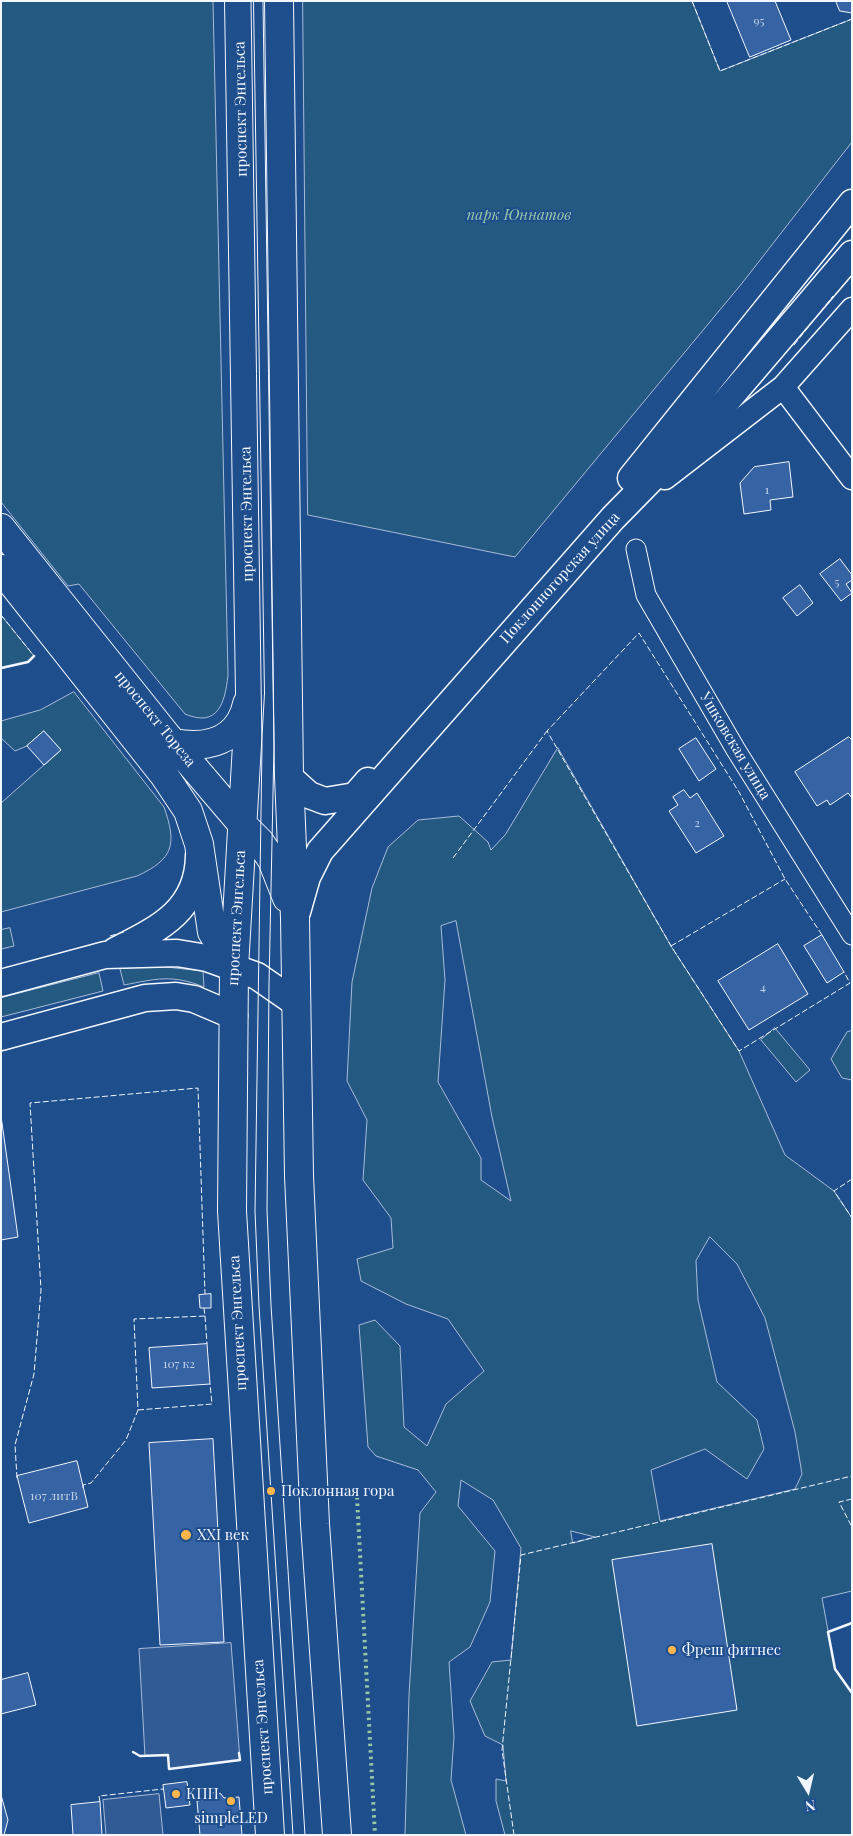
<!DOCTYPE html>
<html>
<head>
<meta charset="utf-8">
<style>
	body { margin:0 }
	#map { position:relative; width:853px; height:1836px; overflow:hidden; background:#1f4e8c; font-family:"Playfair Display",serif }
	canvas { display:block }
	.frame { position:absolute; inset:0; border:2px solid #f2f6ff; pointer-events:none }
	.north { position:absolute; left:783px; top:1766px; width:50px; height:50px; -webkit-text-stroke:4px #1f4e8c; paint-order:stroke; rotate:171deg; font-size:14px; font-weight:700; line-height:20px; text-align:center; color:#f2f6ff }
	.north::after { content:''; display:block; margin:auto; width:18px; height:22px; background:#f2f6ff; clip-path:polygon(50% 0,100% 100%,50% 72%,0 100%) }
</style>
</head>
<body>
<div id="map">
<canvas width="853" height="1836"></canvas>
<div class="frame"></div>
<div class="north">N</div>
</div>
<script>
const ctx = document.querySelector('canvas').getContext('2d');
ctx.lineJoin = 'round';
function fillPath(path, color) {
  ctx.fillStyle = color;
  ctx.fill(path, 'evenodd');
}
function stroke(path, color, width, dash) {
  ctx.strokeStyle = color;
  ctx.lineWidth = width;
  ctx.lineCap = dash ? 'butt' : 'round';
  ctx.setLineDash(dash || []);
  ctx.stroke(path);
}
function drawText(font, color, halo, rows, align = 'center') {
  ctx.font = font + ' "Playfair Display",serif';
  ctx.lineWidth = 4;
  ctx.setLineDash([]);
  ctx.textBaseline = 'middle';
  ctx.strokeStyle = halo;
  ctx.fillStyle = color;
  for (const [text, x, y, turn = 0] of rows) {
    ctx.save();
    ctx.translate(x, y);
    ctx.rotate((+turn || 0) * Math.PI / 180);
    ctx.textAlign = isNaN(turn) ? turn : align;
    if (halo) ctx.strokeText(text, 0, 0);
    ctx.fillText(text, 0, 0);
    ctx.restore();
  }
}
const green = new Path2D(`
	M 1,1 L 213,1 L 228,675 C 225,703 218,728 185,714 L 79,584 L 68,586 L 1,502 Z
	M 303,1 L 692,1 L 720,71 L 852,19 L 852,142 L 743,282 L 515,557 L 308,515 Z
	M 1,615 L 34,656 L 28,662 L 1,669 Z
	M 74,692 L 164,807 C 177,844 174,859 137,876 L 1,912 L 1,803 L 61,750 L 44,731 L 27,746 L 15,751 L 1,738 L 1,721 L 40,710 Z
	M 558,748 L 671,946 L 739,1051 L 785,1155 L 834,1191 L 852,1218 L 852,1591 L 822,1598 L 835,1669 L 852,1693 L 852,1835 L 505,1835 L 496,1801 L 496,1779 L 506,1781 L 503,1745 L 485,1736 L 470,1701 L 492,1662 L 511,1660 L 521,1548 L 493,1500 L 461,1480 L 458,1506 L 495,1551 L 490,1602 L 470,1647 L 449,1662 L 454,1737 L 451,1780 L 466,1835 L 405,1835 L 409,1695 L 420,1513 L 436,1492 L 418,1470 L 376,1456 L 368,1447 L 359,1325 L 375,1320 L 400,1346 L 404,1427 L 427,1446 L 446,1404 L 484,1371 L 448,1319 L 406,1304 L 361,1281 L 357,1259 L 393,1248 L 391,1218 L 363,1180 L 367,1120 L 347,1081 L 352,982 L 372,888 L 388,847 L 418,820 L 459,816 L 488,842 L 491,850 L 505,835 ZM 456,921 L 492,1117 L 511,1201 L 481,1180 L 481,1158 L 438,1082 L 445,980 L 441,926 ZM 710,1237 L 737,1264 L 765,1318 L 795,1432 L 802,1474 L 795,1489 L 660,1521 L 651,1470 L 705,1449 L 747,1479 L 764,1449 L 757,1420 L 717,1382 L 698,1300 L 696,1261 ZM 571,1531 L 595,1537 L 573,1543 Z
	M 10,928 L 14,946 L 1,949 L 1,930 Z
	M 157,966 L 203,971 L 204,987 C 172,974 156,979 124,985 L 120,969 Z
	M 99,973 L 103,991 L 1,1017 L 1,998 Z
	M 775,1028 L 810,1070 L 796,1082 L 761,1040 Z
	M 852,1031 L 852,1080 L 842,1078 L 831,1059 L 847,1032 Z`);
fillPath(green, '#245a82');
stroke(green, '#a8bbd7', 1);
const parking = new Path2D(`
	M 231,1643 L 240,1760 L 169,1769 L 168,1755 L 145,1756 L 139,1649 Z
	M 159,1794 L 163,1835 L 106,1835 L 103,1800 Z`);
fillPath(parking, '#305b95');
stroke(parking, '#a8bbd7', 1);
const building = new Path2D(`
	M 727,1 L 775,1 L 791,40 L 750,57 Z
	M 836,1 L 852,1 L 852,13 L 840,11 Z
	M 789,462 L 793,497 L 770,500 L 771,510 L 744,514 L 740,483 L 754,467 Z
	M 840,559 L 852,575 L 852,580 L 846,584 L 852,593 L 841,601 L 820,574 Z
	M 800,585 L 813,603 L 797,616 L 783,598 Z
	M 44,731 L 61,750 L 44,765 L 27,746 Z
	M 849,737 L 852,740 L 852,798 L 848,793 L 830,805 L 827,800 L 817,806 L 795,772 Z
	M 696,738 L 716,769 L 699,781 L 679,749 Z
	M 684,790 L 690,798 L 697,793 L 724,836 L 696,853 L 669,811 L 678,805 L 673,797 Z
	M 822,935 L 844,972 L 827,983 L 804,946 Z
	M 778,944 L 808,994 L 749,1030 L 718,981 Z
	M 1,1116 L 18,1237 L 1,1240 Z
	M 211,1294 L 211,1308 L 200,1308 L 199,1295 Z
	M 207,1344 L 210,1384 L 152,1388 L 149,1348 Z
	M 213,1439 L 224,1642 L 160,1645 L 149,1443 Z
	M 77,1461 L 88,1507 L 29,1523 L 17,1476 Z
	M 712,1544 L 737,1710 L 637,1726 L 612,1560 Z
	M 28,1673 L 36,1705 L 1,1714 L 1,1680 Z
	M 187,1782 L 190,1805 L 166,1808 L 163,1785 Z
	M 216,1792 L 221,1794 L 224,1798 L 239,1797 L 242,1835 L 200,1835 L 197,1801 L 210,1799 L 211,1794 Z
	M 1,1795 L 8,1820 L 4,1835 L 1,1835 Z
	M 100,1802 L 102,1835 L 73,1835 L 71,1805 Z`);
fillPath(building, '#3563a3');
stroke(building, '#f2f6ff', 1);
const minor = new Path2D(`
	M 636,549 L 646,595 L 736,750 L 852,935`);
const tertiary = new Path2D(`
	M 783,387 L 852,478
	M 665,478 L 783,387 L 852,309`);
const secondary = new Path2D(`
	M 631,478 L 852,203
	M 289,777 L 309,795 L 325,801 L 355,796 L 368,781
	M 297,912 L 307,877 L 320,851 L 613,518 L 718,411 L 852,254
	M 115,951 C 158,929 198,911 199,856
	M 1,983 L 105,955 L 177,953 L 207,958 L 257,976 L 296,1003
	M 1,1037 L 145,998 L 176,996 L 194,999 L 234,1016`);
const primary = new Path2D(`
	M 239,1 L 250,693 L 234,968 L 232,1211 L 270,1835
	M 279,1 L 289,777 L 295,918 L 299,1176 L 315,1524 L 337,1835
	M 1,528 L 167,736 L 242,824 L 260,842 L 272,860 L 287,898
	M 1,569 L 164,775 L 188,811 L 199,844 L 212,932 L 234,968
	M 173,743 C 206,749 239,742 247,704`);
stroke(minor, '#f2f6ff', 21);
stroke(tertiary, '#f2f6ff', 25);
stroke(secondary, '#f2f6ff', 29);
stroke(primary, '#f2f6ff', 30);
stroke(minor, '#1f4e8c', 19);
stroke(tertiary, '#1f4e8c', 22);
stroke(secondary, '#1f4e8c', 26);
stroke(primary, '#1f4e8c', 28);
stroke(new Path2D(`
	M 251,1 L 262,746 L 255,1211 L 259,1306 L 293,1835
	M 263,1 L 274,746 L 269,984 L 267,1210 L 271,1305 L 305,1835`), '#f2f6ff', 1);
stroke(new Path2D(`
	M 357,1497 L 375,1835`), '#97c8a6', 4, [2.5, 4]);
stroke(new Path2D(`
	M 692,1 L 720,71 L 852,19
	M 794,345 L 833,296
	M 1,615 L 34,656
	M 453,858 L 547,731
	M 822,935 L 785,879 L 739,792 L 639,633 L 547,731 L 671,946 L 739,1051 L 850,983 L 844,972
	M 110,936 L 124,932
	M 671,946 L 785,879
	M 852,1179 L 834,1191 L 852,1218
	M 205,1316 L 207,1344
	M 138,1410 L 212,1404 L 210,1384
	M 17,1478 L 15,1445 L 34,1374 L 41,1290 L 30,1103 L 198,1088 L 205,1294
	M 83,1488 L 83,1485 L 91,1483 L 126,1440 L 138,1410 L 134,1319 L 205,1316 L 204,1308
	M 852,1499 L 839,1502 L 852,1527
	M 100,1802 L 99,1796 L 163,1789
	M 514,1835 L 502,1750 L 521,1555 L 852,1476`), '#f2f6ff', 1, [6, 2.5]);
stroke(new Path2D(`
	M 1,668 L 28,662 L 34,656
	M 852,1623 L 828,1632 L 835,1669 L 852,1693
	M 133,1752 L 140,1756 L 168,1755 L 169,1769 L 240,1760 L 239,1753`), '#f2f6ff', 2.5);
for (const [x, y, r, color] of [
	[271,1491,5,"#ffb74d"],
	[186,1535,6,"#ffb74d"],
	[672,1650,5,"#ffb74d"],
	[176,1794,5,"#ffb74d"],
	[231,1801,5,"#ffb74d"]
]) {
  const dot = new Path2D();
  dot.arc(x, y, r, 0, 2 * Math.PI);
  ctx.fillStyle = color;
  ctx.fill(dot);
  stroke(dot, '#1f4e8c', 2);
}
drawText('12px', '#c3d1e8', null, [
	["95",759,21],
	["1",767,490],
	["5",837,582],
	["2",697,823],
	["4",763,987],
	["107 к2",179,1364],
	["107 литВ",54,1496]
]);
drawText('15px', '#f2f6ff', '#1f4e8c', [
	["проспект Энгельса",241,109,-91],
	["проспект Энгельса",247,514,-91],
	["Поклонногорская улица",560,578,-48],
	["проспект Тореза",155,719,51],
	["Ушковская улица",735,746,59],
	["проспект Энгельса",237,918,-87],
	["проспект Энгельса",238,1323,-93],
	["проспект Энгельса",263,1727,-94]
]);
drawText('italic 15px', '#97c8a6', '#1f4e8c', [
	["парк Юннатов",519,215]
]);
drawText('15px', '#f2f6ff', '#1f4e8c', [
	["Поклонная гора",281,1491],
	["XXI век",197,1535],
	["Фреш фитнес",682,1650],
	["КПП",186,1794],
	["simpleLED",231,1818,"center"]
], 'left');
</script>
</body>
</html>
